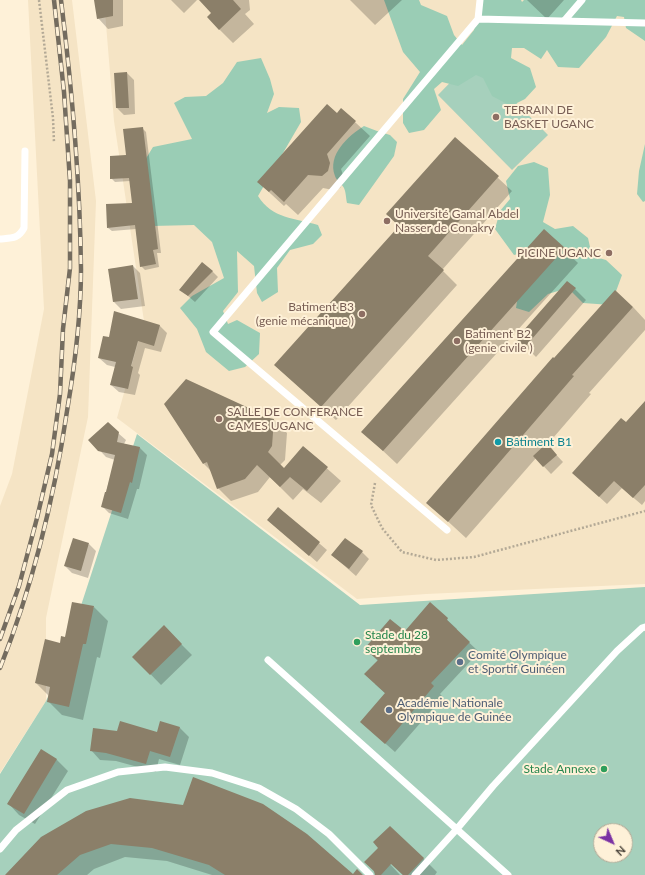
<!DOCTYPE html>
<html>
<head>
<meta charset="utf-8">
<style>
	body { margin:0 }
	#map { position:relative; width:645px; height:875px; overflow:hidden; background:#fef1d8; font-family:Lato,sans-serif }
	canvas { display:block }
	.north { position:absolute; left:593px; top:823px; width:40px; height:40px; box-sizing:border-box; background:#fef1d8; border:1px solid #b2a896; border-radius:50%; rotate:136deg; font-size:11px; font-weight:700; line-height:16px; text-align:center; color:#413b32 }
	.north::after { content:''; display:block; margin:auto; width:14px; height:18px; background:#7a31a3; clip-path:polygon(50% 0,100% 100%,50% 72%,0 100%) }
</style>
</head>
<body>
<div id="map">
<canvas width="645" height="875"></canvas>
<div class="north">N</div>
</div>
<script>
const ctx = document.querySelector('canvas').getContext('2d');
ctx.lineJoin = 'round';
function fillPath(path, color) {
  ctx.fillStyle = color;
  ctx.fill(path, 'evenodd');
}
function stroke(path, color, width, dash) {
  ctx.strokeStyle = color;
  ctx.lineWidth = width;
  ctx.lineCap = dash ? 'butt' : 'round';
  ctx.setLineDash(dash || []);
  ctx.stroke(path);
}
function drawText(font, color, halo, rows, align = 'center') {
  ctx.font = font + ' Lato,sans-serif';
  ctx.lineWidth = 4;
  ctx.setLineDash([]);
  ctx.textBaseline = 'middle';
  ctx.strokeStyle = halo;
  ctx.fillStyle = color;
  for (const [text, x, y, turn = 0] of rows) {
    ctx.save();
    ctx.translate(x, y);
    ctx.rotate((+turn || 0) * Math.PI / 180);
    ctx.textAlign = isNaN(turn) ? turn : align;
    if (halo) ctx.strokeText(text, 0, 0);
    ctx.fillText(text, 0, 0);
    ctx.restore();
  }
}
fillPath(new Path2D(`
	M 28,0 L 72,0 L 96,201 L 88,417 L 46,618 L 46,701 L 0,773 L 0,506 L 12,474 L 44,309 Z
	M 104,0 L 645,0 L 645,584 L 426,594 L 357,599 L 117,418 L 144,321 L 114,121 Z`), '#f5e4c5');
fillPath(new Path2D(`
	M 473,59 L 548,135 L 512,170 L 438,95 Z
	M 137,434 L 360,605 L 645,587 L 645,875 L 0,875 L 0,774 L 46,701 L 57,679 ZM 601,831 L 625,831 L 625,855 L 601,855 Z`), '#a6d0bc');
fillPath(new Path2D(`
	M 384,0 L 419,0 L 421,5 L 447,16 L 454,35 L 462,45 L 474,30 L 479,7 L 483,0 L 521,0 L 522,2 L 524,0 L 645,0 L 645,41 L 626,28 L 624,17 L 617,16 L 606,37 L 579,68 L 558,67 L 547,50 L 541,59 L 524,48 L 512,48 L 511,58 L 530,68 L 536,87 L 525,99 L 511,106 L 492,96 L 483,78 L 476,75 L 458,86 L 442,82 L 434,89 L 441,110 L 424,130 L 409,133 L 403,123 L 403,99 L 420,72 L 403,52 Z
	M 261,58 L 270,79 L 274,94 L 267,113 L 279,107 L 299,108 L 301,122 L 258,196 C 272,219 295,218 318,225 L 322,235 L 313,244 L 290,250 L 277,268 L 278,292 L 262,302 L 257,293 L 254,266 L 237,251 L 238,292 L 223,311 L 228,324 L 237,320 L 260,333 L 259,354 L 245,367 L 229,371 L 206,352 L 197,329 L 180,308 L 192,296 L 224,278 L 212,242 L 194,225 L 152,226 L 139,170 L 153,147 L 192,139 L 174,103 L 185,97 L 206,96 L 223,83 L 237,62 Z
	M 364,126 L 377,131 L 390,135 L 397,142 L 394,156 L 359,205 L 347,203 C 346,199 346,192 344,188 C 342,184 336,180 335,176 C 327,155 348,136 364,126 Z
	M 645,144 L 645,201 L 643,202 L 637,194 L 639,171 Z
	M 534,162 L 548,168 L 550,195 L 543,222 L 555,229 L 573,226 L 588,238 L 592,256 L 606,260 L 622,275 L 611,305 L 583,303 L 568,288 L 548,294 L 529,312 L 516,308 L 520,282 L 547,246 L 514,255 L 495,229 L 500,211 L 510,199 L 506,181 L 518,166 Z`), '#9acdb5');
fillPath(new Path2D(`
	M 95,0 L 123,0 L 123,26 L 108,29 L 98,18 Z
	M 171,0 L 197,0 L 184,13 Z
	M 201,0 L 249,0 L 250,10 L 245,14 L 254,24 L 233,43 L 219,29 L 213,13 Z
	M 350,0 L 402,0 L 375,25 Z
	M 527,0 L 564,0 L 547,19 Z
	M 127,73 L 134,80 L 135,114 L 124,115 L 117,108 Z
	M 342,110 L 370,136 L 341,169 L 344,178 L 344,182 L 340,188 L 333,190 L 323,188 L 298,215 L 286,204 L 284,206 L 258,182 Z
	M 142,128 L 146,132 L 161,253 L 157,253 L 159,267 L 145,270 L 141,266 L 136,229 L 112,231 L 108,228 L 133,204 L 130,181 L 115,182 L 111,178 L 127,156 Z
	M 455,138 L 512,191 L 442,270 L 457,285 L 336,420 L 275,365 L 400,226 Z
	M 544,231 L 578,263 L 397,464 L 363,432 Z
	M 133,266 L 140,273 L 145,306 L 121,309 L 114,302 L 109,269 Z
	M 212,271 L 218,277 L 195,302 L 181,290 Z
	M 575,289 L 586,300 L 536,357 L 518,339 Z
	M 633,307 L 645,320 L 645,330 L 589,393 L 591,394 L 547,445 L 563,462 L 551,474 L 536,458 L 466,538 L 428,503 L 554,360 Z
	M 115,313 L 160,326 L 167,333 L 161,352 L 145,348 L 138,373 L 140,375 L 135,395 L 119,392 L 111,385 L 115,367 L 107,365 L 99,358 L 110,339 Z
	M 645,402 L 645,501 L 642,505 L 622,488 L 607,504 L 581,480 L 626,423 Z
	M 251,410 L 258,417 L 274,420 L 287,433 L 285,460 L 280,465 L 284,469 L 303,447 L 341,481 L 321,503 L 303,489 L 293,500 L 270,477 L 258,492 L 231,501 L 218,488 L 212,472 L 204,464 Z
	M 118,433 L 126,440 L 124,444 L 140,448 L 147,455 L 139,489 L 137,489 L 128,519 L 109,513 L 102,506 L 115,460 L 106,457 L 90,440 Z
	M 278,508 L 327,550 L 317,562 L 268,520 Z
	M 89,544 L 96,551 L 88,578 L 72,573 L 65,566 Z
	M 362,552 L 369,559 L 356,576 L 332,555 Z
	M 430,604 L 457,629 L 456,630 L 479,652 L 440,694 L 443,697 L 395,752 L 361,722 L 386,694 L 375,684 L 378,661 L 366,649 L 405,633 Z
	M 94,607 L 108,621 L 100,658 L 97,657 L 83,720 L 62,715 L 48,701 L 49,696 L 36,683 L 61,644 Z
	M 164,627 L 192,655 L 161,685 L 134,657 Z
	M 161,722 L 180,728 L 189,737 L 180,765 L 159,759 L 156,772 L 116,761 L 100,760 L 91,750 L 118,732 L 158,733 Z
	M 42,751 L 57,760 L 68,771 L 35,824 L 19,815 L 9,804 Z
	M 87,812 L 353,875 L 212,875 L 167,861 L 125,857 L 94,869 L 87,875 L 8,875 Z
	M 423,858 L 437,872 L 435,875 L 403,875 L 391,863 L 389,863 L 400,875 L 376,875 L 376,874 L 366,862 Z`), '#0003');
fillPath(new Path2D(`
	M 94,0 L 113,0 L 113,16 L 97,19 Z
	M 199,0 L 233,0 L 241,9 L 219,30 L 207,17 L 211,13 Z
	M 127,72 L 129,108 L 116,108 L 114,73 Z
	M 327,104 L 337,113 L 341,108 L 356,121 L 327,154 L 330,163 L 328,171 L 322,176 L 308,175 L 284,202 L 271,190 L 269,192 L 257,182 Z
	M 143,127 L 158,249 L 153,250 L 156,264 L 140,267 L 135,225 L 107,228 L 106,204 L 132,203 L 129,178 L 110,179 L 110,156 L 126,155 L 123,129 Z
	M 455,137 L 499,176 L 428,256 L 444,270 L 321,407 L 274,365 L 399,226 L 386,214 Z
	M 544,229 L 565,248 L 383,451 L 361,432 Z
	M 202,262 L 213,271 L 188,296 L 179,290 Z
	M 133,265 L 138,299 L 113,302 L 108,269 Z
	M 567,281 L 576,288 L 525,347 L 516,339 Z
	M 615,290 L 633,307 L 572,375 L 574,376 L 448,522 L 426,503 L 553,357 L 554,358 Z
	M 114,311 L 160,325 L 154,346 L 138,341 L 131,366 L 133,367 L 128,389 L 110,385 L 116,362 L 98,358 L 103,336 L 109,337 Z
	M 186,379 L 251,409 L 251,414 L 274,419 L 272,446 L 268,452 L 284,468 L 303,446 L 328,467 L 307,491 L 290,477 L 280,487 L 257,465 L 245,479 L 217,489 L 207,462 L 203,464 L 164,404 Z
	M 645,401 L 645,485 L 633,498 L 614,481 L 599,497 L 572,473 L 621,418 L 626,422 Z
	M 108,422 L 119,432 L 117,442 L 140,447 L 132,483 L 130,482 L 121,513 L 101,507 L 105,492 L 106,492 L 115,455 L 98,451 L 88,440 Z
	M 547,443 L 557,455 L 543,467 L 533,456 Z
	M 278,507 L 320,542 L 309,556 L 267,520 Z
	M 73,538 L 89,543 L 81,571 L 64,566 Z
	M 345,538 L 363,551 L 349,569 L 331,555 Z
	M 72,602 L 94,606 L 86,644 L 83,644 L 69,707 L 47,702 L 50,687 L 35,683 L 45,639 L 60,643 L 61,636 L 65,637 Z
	M 430,602 L 448,618 L 447,620 L 470,642 L 431,683 L 434,686 L 385,744 L 360,722 L 385,693 L 364,674 L 378,660 L 364,649 L 390,619 L 405,631 Z
	M 164,625 L 182,644 L 150,675 L 132,657 Z
	M 120,721 L 157,732 L 160,721 L 180,727 L 170,757 L 150,751 L 146,764 L 106,753 L 90,751 L 93,728 L 117,731 Z
	M 41,749 L 57,759 L 24,814 L 7,804 Z
	M 193,777 L 263,804 L 307,834 L 353,874 L 357,869 L 363,875 L 225,875 L 209,865 L 152,848 L 111,844 L 80,855 L 57,875 L 5,875 L 41,837 L 86,811 L 130,798 L 183,805 Z
	M 390,826 L 424,858 L 408,875 L 403,875 L 391,864 L 381,875 L 375,875 L 374,871 L 364,862 L 378,848 L 373,842 Z`), '#8b7f69');
stroke(new Path2D(`
	M 39,0 L 53,118 L 54,143
	M 375,483 L 371,505 L 382,528 L 402,552 L 436,560 L 474,557 L 645,511`), '#b3a996', 2.5, [2, 2]);
stroke(new Path2D(`
	M 478,19 L 480,0
	M 564,21 L 582,0
	M 0,239 C 12,238 18,239 24,228 L 25,151
	M 447,530 L 213,332 L 478,19 L 645,23
	M 268,660 L 508,875
	M 0,849 L 16,830 L 67,790 L 118,772 L 165,767 L 212,773 L 259,788 L 296,809 L 329,834 L 370,875
	M 415,875 L 456,830 L 493,786 L 617,651 L 642,628 L 645,627`), '#fff', 7);
const rail = new Path2D(`
	M 0,639 L 19,586 L 37,518 L 52,454 L 60,394 L 63,329 L 70,268 L 70,181 L 64,92 L 54,0
	M 0,668 C 33,585 54,499 67,411 C 75,364 81,316 81,269 C 80,179 72,89 61,0`);
stroke(rail, '#746c5f', 4.5);
stroke(rail, '#fef1d8', 3, [9]);
for (const [x, y, r, color] of [
	[496,117,4,"#8d6e63"],
	[387,221,4,"#8d6e63"],
	[609,253,4,"#8d6e63"],
	[362,314,4,"#8d6e63"],
	[457,341,4,"#8d6e63"],
	[219,419,4,"#8d6e63"],
	[498,442,4,"#0f9aa8"],
	[357,642,4,"#2e9e5b"],
	[460,662,4,"#5c6f8a"],
	[389,710,4,"#5c6f8a"],
	[604,769,4,"#2e9e5b"]
]) {
  const dot = new Path2D();
  dot.arc(x, y, r, 0, 2 * Math.PI);
  ctx.fillStyle = color;
  ctx.fill(dot);
  stroke(dot, '#fef1d8', 1.5);
}
drawText('12px', '#785e54', '#fef1d8', [
	["TERRAIN DE",504,110],
	["BASKET UGANC",504,124],
	["Université Gamal Abdel",395,214],
	["Nasser de Conakry",395,228],
	["PICINE UGANC",601,253,"right"],
	["Batiment B3",354,307,"right"],
	["(genie mécanique )",354,321,"right"],
	["Batiment B2",465,334],
	["(genie civile )",465,348],
	["SALLE DE CONFERANCE",227,412],
	["CAMES UGANC",227,426]
], 'left');
drawText('12px', '#0d838f', '#fef1d8', [
	["Bâtiment B1",506,442]
], 'left');
drawText('12px', '#27864d', '#fef1d8', [
	["Stade du 28",365,635],
	["septembre",365,649],
	["Stade Annexe",596,769,"right"]
], 'left');
drawText('12px', '#4e5e75', '#fef1d8', [
	["Comité Olympique",468,655],
	["et Sportif Guinéen",468,669],
	["Académie Nationale",397,703],
	["Olympique de Guinée",397,717]
], 'left');
</script>
</body>
</html>
